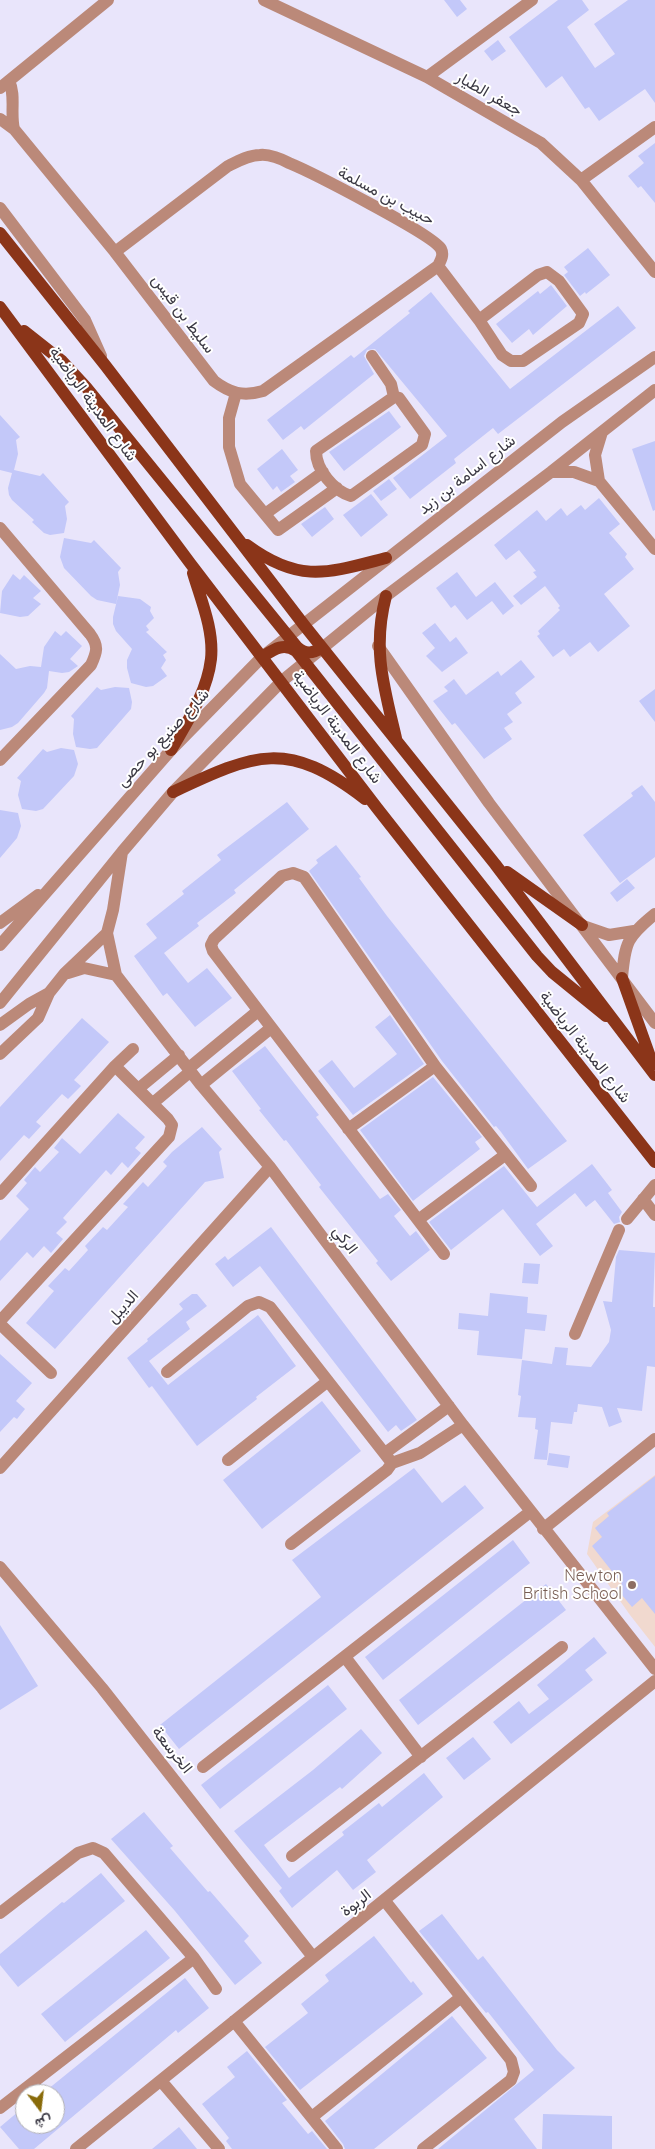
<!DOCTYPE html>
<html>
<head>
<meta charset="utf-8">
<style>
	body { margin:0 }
	#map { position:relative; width:655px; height:2149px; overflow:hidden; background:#e9e5fb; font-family:Quicksand,Vazirmatn,sans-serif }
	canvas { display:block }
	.north { position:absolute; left:15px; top:2084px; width:50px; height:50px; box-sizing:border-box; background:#fff; border:1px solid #b1b0b4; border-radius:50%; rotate:165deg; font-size:14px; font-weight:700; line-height:20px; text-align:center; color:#3b3944 }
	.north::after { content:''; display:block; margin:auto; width:18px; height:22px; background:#896b0a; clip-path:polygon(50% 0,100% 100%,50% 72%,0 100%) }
</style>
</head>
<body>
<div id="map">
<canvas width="655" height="2149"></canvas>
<div class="north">ش</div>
</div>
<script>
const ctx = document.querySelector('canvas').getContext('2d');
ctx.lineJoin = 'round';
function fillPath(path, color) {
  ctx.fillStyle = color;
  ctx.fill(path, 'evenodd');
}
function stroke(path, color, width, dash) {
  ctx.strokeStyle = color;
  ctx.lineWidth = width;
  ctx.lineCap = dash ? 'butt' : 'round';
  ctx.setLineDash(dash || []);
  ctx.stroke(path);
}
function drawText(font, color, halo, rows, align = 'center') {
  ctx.font = font + ' Quicksand,Vazirmatn,sans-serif';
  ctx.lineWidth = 4;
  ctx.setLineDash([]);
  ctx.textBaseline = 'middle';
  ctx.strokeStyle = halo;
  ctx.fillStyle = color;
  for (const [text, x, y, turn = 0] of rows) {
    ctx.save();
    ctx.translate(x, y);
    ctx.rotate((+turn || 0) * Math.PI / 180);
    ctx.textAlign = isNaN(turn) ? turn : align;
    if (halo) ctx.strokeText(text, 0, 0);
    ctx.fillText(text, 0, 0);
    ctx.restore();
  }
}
fillPath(new Path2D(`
	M 655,1475 L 655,1647 L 630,1615 L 587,1554 L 593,1522 Z`), '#f1d9cf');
fillPath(new Path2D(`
	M 444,0 L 460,0 L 467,9 L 457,17 Z
	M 558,0 L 582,0 L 589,10 L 567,27 L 595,68 L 615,54 L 594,24 L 628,0 L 655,0 L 655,103 L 645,89 L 599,121 L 589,107 L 585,109 L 562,76 L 546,88 L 509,37 Z
	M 498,40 L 506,51 L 492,61 L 484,51 Z
	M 655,143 L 655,203 L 641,186 L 638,188 L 628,176 L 644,163 L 638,156 Z
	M 588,248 L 610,275 L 586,294 L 585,292 L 580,296 L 564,275 L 568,272 L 564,267 Z
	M 551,285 L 567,306 L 533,335 L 529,329 L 512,343 L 496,324 L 538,291 L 540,294 Z
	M 431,292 L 510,389 L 618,306 L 636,328 L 498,434 L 493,428 L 454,459 L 456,463 L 410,499 L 393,478 L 447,436 L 375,349 L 367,350 L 364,356 L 374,374 L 304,430 L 301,426 L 283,440 L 267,420 L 351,355 L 354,358 L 410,313 L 408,311 Z
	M 389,411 L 401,427 L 344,471 L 329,452 Z
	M 0,415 L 20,437 L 16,440 L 18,454 L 14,470 L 40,476 L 43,473 L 69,502 L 65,506 L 67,519 L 64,533 L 50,535 L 44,533 L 32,522 L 34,520 L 12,500 L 9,495 L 8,488 L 12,473 L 0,470 Z
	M 655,441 L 655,510 L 653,511 L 632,449 Z
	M 282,449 L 298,470 L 290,476 L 295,482 L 281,492 L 277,486 L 273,490 L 257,469 Z
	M 389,479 L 397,489 L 381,501 L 373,491 Z
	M 371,494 L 388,515 L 361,537 L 343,515 Z
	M 599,498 L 620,524 L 609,533 L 627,554 L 625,557 L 634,569 L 604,594 L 630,626 L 598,652 L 590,642 L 570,657 L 564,649 L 553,657 L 537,636 L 540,634 L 538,631 L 560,610 L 558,608 L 560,606 L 545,586 L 521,605 L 513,596 L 537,577 L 533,572 L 536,571 L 519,550 L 506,560 L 494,545 L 537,510 L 546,521 L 561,508 L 567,516 L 581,505 L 585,510 Z
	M 325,507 L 334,519 L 312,537 L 301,524 Z
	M 64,538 L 91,543 L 94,540 L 121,568 L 118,572 L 120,585 L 116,604 L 97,600 L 91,596 L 64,568 L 60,557 Z
	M 457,572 L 476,597 L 495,582 L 514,606 L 503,615 L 492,601 L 467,620 L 455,605 L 451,608 L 436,588 Z
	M 13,574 L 20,580 L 24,575 L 41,591 L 33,598 L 41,604 L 28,616 L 20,617 L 0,613 L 2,591 Z
	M 118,596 L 140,599 L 151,607 L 150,611 L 154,618 L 146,626 L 149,630 L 146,632 L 167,652 L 163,655 L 166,660 L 161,668 L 167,676 L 153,686 L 146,687 L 131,683 L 127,668 L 127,660 L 132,649 L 116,631 L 113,624 L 113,617 Z
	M 435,623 L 450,642 L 456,637 L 468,653 L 442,672 L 426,656 L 435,648 L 422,633 Z
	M 55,631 L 61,636 L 66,631 L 82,646 L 70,659 L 78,666 L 69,672 L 62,673 L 49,671 L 47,688 L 44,693 L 18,723 L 12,727 L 0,730 L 0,654 L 16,669 L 30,666 L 41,667 L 44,647 Z
	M 521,660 L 535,677 L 515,693 L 522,703 L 507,714 L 513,722 L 504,728 L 512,739 L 484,759 L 455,723 L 452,725 L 433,701 L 448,691 L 444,687 L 454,679 L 466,695 L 498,671 L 501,676 Z
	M 97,687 L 101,690 L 115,687 L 129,688 L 132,702 L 131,709 L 97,748 L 90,749 L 76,747 L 73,734 L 74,719 L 71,716 Z
	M 655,689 L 655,722 L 639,701 Z
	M 61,748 L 74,750 L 78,764 L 74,776 L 43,809 L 36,811 L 22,809 L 18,795 L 21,781 L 17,778 L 43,749 L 47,752 Z
	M 642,785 L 655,802 L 655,857 L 620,883 L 583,835 L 633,796 L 631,793 Z
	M 287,802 L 309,829 L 234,890 L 236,893 L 197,923 L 199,926 L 164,953 L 188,983 L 207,968 L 232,998 L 195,1027 L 167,993 L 163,996 L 134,956 L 157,938 L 146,924 L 184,894 L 182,891 L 221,860 L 217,855 Z
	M 0,810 L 18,813 L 21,826 L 17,838 L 0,858 Z
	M 336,845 L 361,877 L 359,878 L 387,916 L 567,1141 L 528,1169 L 501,1132 L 496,1126 L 494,1127 L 442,1061 L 309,871 L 318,863 L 316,860 Z
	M 627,879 L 635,888 L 617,902 L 610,893 Z
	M 390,1015 L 424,1064 L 353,1115 L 318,1071 L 332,1060 L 354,1088 L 397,1054 L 375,1027 Z
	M 82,1018 L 109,1042 L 74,1080 L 81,1086 L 68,1099 L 62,1094 L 36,1122 L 41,1126 L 29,1139 L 24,1135 L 0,1161 L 0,1107 Z
	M 265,1046 L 319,1115 L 316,1117 L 380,1199 L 388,1194 L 401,1210 L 394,1216 L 410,1236 L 416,1231 L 430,1250 L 391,1281 L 376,1263 L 378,1261 L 319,1187 L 321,1185 L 286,1140 L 284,1141 L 259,1110 L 261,1109 L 232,1071 Z
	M 433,1077 L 482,1137 L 475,1142 L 480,1149 L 413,1201 L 360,1130 Z
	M 118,1113 L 145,1137 L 135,1148 L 141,1153 L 128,1168 L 122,1162 L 111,1175 L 106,1170 L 63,1218 L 67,1222 L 56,1233 L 63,1239 L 51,1253 L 44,1246 L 33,1258 L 27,1252 L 0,1281 L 0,1241 L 29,1209 L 16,1196 L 27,1183 L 24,1180 L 35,1167 L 40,1172 L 59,1152 L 54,1148 L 62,1138 L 80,1154 Z
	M 202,1127 L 222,1149 L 219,1152 L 224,1178 L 205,1182 L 55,1349 L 26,1323 L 54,1291 L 48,1286 L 65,1268 L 69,1271 L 88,1250 L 85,1246 L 103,1227 L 107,1230 L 128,1207 L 123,1204 L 143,1182 L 148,1187 L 167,1166 L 163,1162 L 172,1152 Z
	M 592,1164 L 612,1190 L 608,1193 L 622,1212 L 619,1217 L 620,1222 L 614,1224 L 595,1200 L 586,1207 L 575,1193 L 536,1224 L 553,1246 L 540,1256 L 503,1209 L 451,1250 L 429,1222 L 504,1166 L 537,1207 Z
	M 271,1227 L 417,1420 L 401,1431 L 396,1425 L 388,1432 L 260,1266 L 233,1287 L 215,1264 L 225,1256 L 228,1260 Z
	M 619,1250 L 655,1253 L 653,1307 L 655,1307 L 655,1367 L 647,1366 L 642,1411 L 617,1408 L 622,1422 L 609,1427 L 602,1407 L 578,1404 L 577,1412 L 574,1412 L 572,1424 L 551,1422 L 547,1460 L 534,1459 L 538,1430 L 535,1429 L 536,1418 L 518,1417 L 521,1396 L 518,1395 L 522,1360 L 552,1364 L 555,1347 L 568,1348 L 566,1365 L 591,1367 L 609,1342 L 611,1330 L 603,1301 L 612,1302 L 616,1257 Z
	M 524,1263 L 540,1264 L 538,1284 L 522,1283 Z
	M 490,1293 L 528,1297 L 527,1313 L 547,1315 L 545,1331 L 525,1329 L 522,1359 L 477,1355 L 479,1331 L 458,1329 L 459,1313 L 488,1316 Z
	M 192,1294 L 197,1294 L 207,1306 L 186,1322 L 190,1329 L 149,1361 L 168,1385 L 258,1315 L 296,1366 L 256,1397 L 257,1399 L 197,1446 L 152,1386 L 149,1388 L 127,1358 L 148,1341 L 147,1339 L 183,1309 L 179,1304 Z
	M 0,1354 L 32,1383 L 16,1401 L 25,1409 L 17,1419 L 14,1417 L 0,1432 Z
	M 322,1401 L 361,1451 L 262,1529 L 223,1480 Z
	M 549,1453 L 570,1456 L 568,1468 L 547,1465 Z
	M 414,1468 L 442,1503 L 465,1485 L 484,1508 L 179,1749 L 160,1725 L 321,1597 L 292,1560 Z
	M 655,1476 L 655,1614 L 642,1598 L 632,1607 L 616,1588 L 622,1584 L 592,1546 L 602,1537 L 595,1528 L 609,1516 L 607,1513 Z
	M 513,1540 L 530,1563 L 383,1680 L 365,1657 Z
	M 546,1584 L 566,1610 L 418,1725 L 399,1700 Z
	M 0,1625 L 38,1686 L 0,1710 Z
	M 594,1637 L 607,1653 L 585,1670 L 593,1680 L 511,1744 L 493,1722 L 519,1701 L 529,1714 L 549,1699 L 537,1685 Z
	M 328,1685 L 347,1709 L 220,1809 L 201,1785 Z
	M 361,1729 L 382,1753 L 342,1789 L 340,1787 L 264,1845 L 289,1878 L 344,1835 L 342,1832 L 379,1803 L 382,1807 L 424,1773 L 443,1797 L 367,1860 L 376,1872 L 353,1890 L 337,1870 L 292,1908 L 279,1891 L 282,1888 L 234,1831 L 313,1770 Z
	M 473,1737 L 491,1759 L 464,1780 L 446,1758 Z
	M 144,1812 L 173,1846 L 170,1848 L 208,1892 L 210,1891 L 249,1936 L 244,1941 L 262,1963 L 235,1985 L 175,1911 L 111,1839 Z
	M 101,1873 L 125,1901 L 18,1987 L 0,1965 L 0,1954 L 62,1902 L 64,1903 Z
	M 442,1914 L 478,1960 L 483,1956 L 557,2050 L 575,2068 L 514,2119 L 537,2149 L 438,2149 L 534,2070 L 488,2012 L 486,2013 L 419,1931 Z
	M 146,1930 L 170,1958 L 65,2042 L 41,2014 Z
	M 374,1936 L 411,1983 L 413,1981 L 423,1994 L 300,2090 L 265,2047 L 308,2013 L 301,2004 L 329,1981 L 325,1975 Z
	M 185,1978 L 209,2008 L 178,2033 L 176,2030 L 34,2149 L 19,2149 L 0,2127 L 25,2106 L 25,2124 L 55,2124 L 55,2094 L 42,2094 Z
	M 452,2016 L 487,2058 L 374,2149 L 345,2149 L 343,2144 L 325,2121 Z
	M 247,2051 L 287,2100 L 282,2103 L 308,2134 L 312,2131 L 327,2149 L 232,2149 L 226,2141 L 229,2138 L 202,2104 L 235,2077 L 227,2067 Z
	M 543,2114 L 612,2116 L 612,2149 L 542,2149 Z
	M 179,2127 L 197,2149 L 152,2149 Z`), '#c3c8f9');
stroke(new Path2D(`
	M 264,0 L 427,77 L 541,143 L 581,180 L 655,272
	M 427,77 L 532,0
	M 9,81 C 16,95 10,113 14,129
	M 0,88 L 108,0
	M 0,119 L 14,129 L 115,252 L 214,381 C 230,393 243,397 263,391 L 438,266 C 441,260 444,255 441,249 C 434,235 311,172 289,163 C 282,159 269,154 260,155 C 249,155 238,161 228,166 L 115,252
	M 581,180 L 655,127
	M 0,208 L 85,320 L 101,356
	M 438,266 L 479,320 L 502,355 L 511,361 L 523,361 L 579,323 L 583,314 L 559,281 L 547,272 L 538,275 L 479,320
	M 372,356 L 391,384 L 394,397
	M 236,393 L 229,418 L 229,447 L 240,484 L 278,530 L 337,488
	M 394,397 L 399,398 L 425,434 L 422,445 L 351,496 C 334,491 316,470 316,451 Z
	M 602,432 L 595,455 L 599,481 L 655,549
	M 551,472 L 574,472 L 599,481
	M 265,514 L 323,472
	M 0,528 L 90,634 C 99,646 97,652 91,665 L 0,760
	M 378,646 L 489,803 L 655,1023
	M 0,923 L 38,895
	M 583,926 L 609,935 L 634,931
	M 107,933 L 116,975 L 201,1085 L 270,1167 L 463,1425 L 655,1669
	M 0,945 L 171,750 L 262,657 L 562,422 L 655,357
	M 68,973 L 84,968 L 116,975
	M 622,978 C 625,942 627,937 655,914
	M 0,1003 L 122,852 L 173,792 L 282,681 L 386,596 L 551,472 L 655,390
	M 0,1025 L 29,1004 L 49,993
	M 0,1054 L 38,1018 L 49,993 L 65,973 L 107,933 L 113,910 L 122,852
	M 115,1066 L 133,1049
	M 435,1066 L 531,1186
	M 189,1068 L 258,1011
	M 201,1085 L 271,1028
	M 138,1089 L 179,1055
	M 153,1103 L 191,1071
	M 348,1129 L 435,1066 L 304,877 L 293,873 L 282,876 L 214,939 L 211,945 L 213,951 L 444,1254
	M 0,1194 L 115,1066 L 168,1119 L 172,1125 L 169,1137 L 0,1321
	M 643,1199 L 655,1215
	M 627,1219 L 655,1185
	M 418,1220 L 505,1155
	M 0,1324 L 51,1373
	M 575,1334 L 619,1230
	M 167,1372 L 248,1306 L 259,1302 L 270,1307 L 392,1463 L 387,1470 L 291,1544
	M 385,1453 L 449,1406
	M 228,1460 L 328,1381
	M 392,1463 L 420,1453 L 463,1425
	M 0,1468 L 270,1167
	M 543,1529 L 655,1439
	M 0,1567 L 102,1688 L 313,1957
	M 345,1657 L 421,1757
	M 203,1767 L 530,1512
	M 292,1856 L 562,1647
	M 385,1901 L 511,2060 L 514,2072 L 511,2080 L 423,2149
	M 0,1913 L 78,1853 L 93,1848 L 104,1853 L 194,1958 L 216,1989
	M 234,2021 L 337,2149
	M 162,2082 L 219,2149
	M 0,2108 L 194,1958
	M 312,2117 L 460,1998
	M 76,2149 L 655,1681`), '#bb8979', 12);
stroke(new Path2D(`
	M 0,233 L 105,365 L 304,625 L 495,864 L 655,1075
	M 0,307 L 190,563 L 377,808 L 655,1162
	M 24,331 L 62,361 L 86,387 L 297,647 C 306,655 313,653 322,648
	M 247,545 C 300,584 328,573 386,558
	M 386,596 C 372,649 384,687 396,738
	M 262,657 C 273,650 283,642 296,651 L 537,956 L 552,972 L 606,1016
	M 171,750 C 187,722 207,693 211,659 C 214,630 201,600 193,573
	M 173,792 C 256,753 287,739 365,799
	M 507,872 L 582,925
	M 622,978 L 653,1065`), '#8b3519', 12);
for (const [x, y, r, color] of [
	[632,1585,5,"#8d6e63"]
]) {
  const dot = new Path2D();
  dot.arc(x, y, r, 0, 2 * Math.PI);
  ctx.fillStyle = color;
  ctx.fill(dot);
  stroke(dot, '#fff', 2);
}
drawText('16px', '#3b3944', '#fff', [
	["جعفر الطيار",489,94,30],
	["حبيب بن مسلمة",386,196,28],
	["سليط بن قيس",183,314,53],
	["شارع المدينة الرياضية",93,404,54],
	["شارع اسامة بن زيد",467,475,-38],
	["شارع المدينة الرياضية",337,727,53],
	["شارع صنيع بو حصى",163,738,-47],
	["شارع المدينة الرياضية",585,1047,52],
	["الركي",345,1240,53],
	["الديبل",123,1307,-48],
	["الخرسعة",172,1750,52],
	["الربوة",356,1903,-38]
]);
drawText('16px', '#785e54', '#fff', [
	["Newton",622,1576],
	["British School",622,1594]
], 'right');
</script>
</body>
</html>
